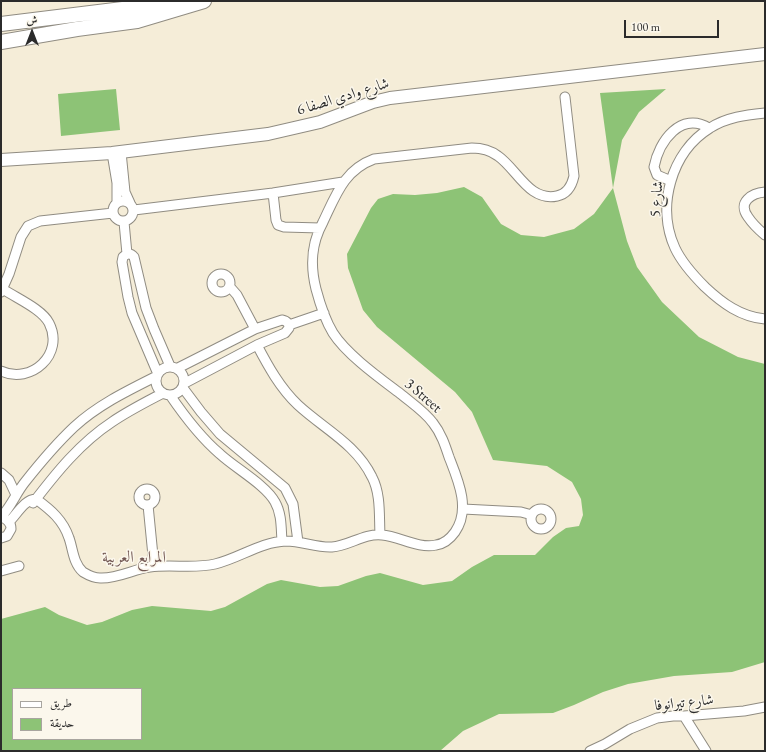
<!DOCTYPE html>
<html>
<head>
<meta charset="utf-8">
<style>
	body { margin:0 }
	#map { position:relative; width:766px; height:752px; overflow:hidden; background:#f5edd8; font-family:"EB Garamond",Amiri,serif }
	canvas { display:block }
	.frame { position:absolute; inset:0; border:2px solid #2b2b2b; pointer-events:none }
	.legend { position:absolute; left:12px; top:688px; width:130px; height:52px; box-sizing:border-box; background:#fbf7ec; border:1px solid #a8a59f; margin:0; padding:5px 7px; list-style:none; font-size:12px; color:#2b2b2b }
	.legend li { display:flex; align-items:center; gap:8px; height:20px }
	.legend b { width:20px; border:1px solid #a8a59f }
	.north { position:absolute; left:12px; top:12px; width:40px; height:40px; -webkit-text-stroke:3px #fbf7ec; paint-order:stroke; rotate:0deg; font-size:11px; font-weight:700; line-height:16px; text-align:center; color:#2b2b2b }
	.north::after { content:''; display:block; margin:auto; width:14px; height:18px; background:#2b2b2b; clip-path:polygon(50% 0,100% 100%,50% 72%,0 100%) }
	.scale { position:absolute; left:624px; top:20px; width:95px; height:18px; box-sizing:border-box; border:2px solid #2b2b2b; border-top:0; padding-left:5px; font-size:12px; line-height:14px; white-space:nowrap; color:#2b2b2b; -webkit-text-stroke:3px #fbf7ec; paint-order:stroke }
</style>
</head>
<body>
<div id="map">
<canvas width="766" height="752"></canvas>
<div class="frame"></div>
<ul class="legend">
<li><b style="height:5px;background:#fff"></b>طريق</li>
<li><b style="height:11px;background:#8dc376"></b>حديقة</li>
</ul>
<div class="north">ش</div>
<div class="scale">100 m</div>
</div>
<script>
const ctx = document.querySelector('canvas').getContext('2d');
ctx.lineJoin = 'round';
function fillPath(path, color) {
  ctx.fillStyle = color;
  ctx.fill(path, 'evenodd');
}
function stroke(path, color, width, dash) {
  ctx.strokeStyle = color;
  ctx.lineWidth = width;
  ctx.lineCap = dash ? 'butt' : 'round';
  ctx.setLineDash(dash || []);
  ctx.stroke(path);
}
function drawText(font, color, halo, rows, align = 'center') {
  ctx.font = font + ' "EB Garamond",Amiri,serif';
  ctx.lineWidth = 3;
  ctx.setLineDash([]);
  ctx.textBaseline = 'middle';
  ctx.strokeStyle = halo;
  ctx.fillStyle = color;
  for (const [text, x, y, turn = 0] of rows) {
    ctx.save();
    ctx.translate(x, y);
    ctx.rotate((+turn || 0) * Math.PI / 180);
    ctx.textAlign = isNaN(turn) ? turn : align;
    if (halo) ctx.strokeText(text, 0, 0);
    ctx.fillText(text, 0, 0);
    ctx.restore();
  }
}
fillPath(new Path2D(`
	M 116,89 L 120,130 L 61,136 L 58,94 Z
	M 666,89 L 639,112 L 622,140 L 613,188 L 627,241 L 637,267 L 662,302 L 699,337 L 738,357 L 765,364 L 765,662 L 732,672 L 674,676 L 628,684 L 603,692 L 574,705 L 553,713 L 499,714 L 463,731 L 440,751 L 1,751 L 1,619 L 45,607 L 59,615 L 87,625 L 102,622 L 132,610 L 152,606 L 211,611 L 225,607 L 267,584 L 281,580 L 320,587 L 338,586 L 366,576 L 380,573 L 423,585 L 452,581 L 472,567 L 494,555 L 535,555 L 553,537 L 566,528 L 579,526 L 583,515 L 581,499 L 572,482 L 547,466 L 493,460 L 472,412 L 455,392 L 377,327 L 363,310 L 348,268 L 347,254 L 371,208 L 378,199 L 393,194 L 415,195 L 437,193 L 464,187 L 482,197 L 501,224 L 521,235 L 544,237 L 574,229 L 594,214 L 613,188 L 600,93 ZM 13,689 L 141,689 L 141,739 L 13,739 Z`), '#8dc376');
const minor = new Path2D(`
	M 765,113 C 746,115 727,117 710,128 C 671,152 656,207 675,248 C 682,263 694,276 705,287 C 722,303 741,317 765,319
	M 121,152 L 125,192 L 130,203
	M 112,153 L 117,183 L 117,203
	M 671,181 L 657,175 L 654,167 C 659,141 681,111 709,128
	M 765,192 C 752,193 737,202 748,217 C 752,223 759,230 765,235
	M 273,193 L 276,220 L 278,225 L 284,227 L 320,228
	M113 211a10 10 0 1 1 20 0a10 10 0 1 1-20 0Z
	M 134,210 L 273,193 L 343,182
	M 124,222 L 127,254
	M212 283a9 9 0 1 1 18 0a9 9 0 1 1-18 0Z
	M 230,287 L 237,295 L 255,329
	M 1,292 L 9,274 L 21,237 L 28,226 L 40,221 L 113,213
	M 289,325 L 324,313
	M 257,345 C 268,366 280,388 298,405 C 324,429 356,444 372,477 C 381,494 379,516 380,534
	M156 381a14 14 0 1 1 28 0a14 14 0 1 1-28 0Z
	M 178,368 L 255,329 L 282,320 C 287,321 289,323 289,328 L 285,333 L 257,345 L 185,383
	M 1,371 C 31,385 65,354 49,323 C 42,309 16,298 3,289
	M 158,374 L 132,313 L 128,297 L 122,262 L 123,257 C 127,253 131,253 134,257 L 146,308 L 154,329 L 170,366
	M 183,388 L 201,412 L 220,434 L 285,488 L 293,504 L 298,542
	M 170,395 C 185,417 200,437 220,454 C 235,468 266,485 275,502 C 282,514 281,529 282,541
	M 1,473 L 9,480 L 16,495
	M139 497a8 8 0 1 1 16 0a8 8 0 1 1-16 0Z
	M 33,503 C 56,473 80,443 112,422 C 128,411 146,402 163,393
	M 148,505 L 154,566
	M531 519a10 10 0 1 1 20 0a10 10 0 1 1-20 0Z
	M 463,509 L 521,512 L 532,515
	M 9,522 C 17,514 25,499 36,499 C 51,510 63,520 69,538 C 73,549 73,563 83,572 C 88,575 94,578 100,578 C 117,579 134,569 150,567 C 172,564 194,569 215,564 C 240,558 260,542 286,541 C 302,541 317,548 332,547 C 349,546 364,533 382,535 C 399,536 418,549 436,545 C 444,544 450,539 455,532 C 471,509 458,480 449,457 C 445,445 441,433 433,423 C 425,412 413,404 402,395 C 381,379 347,355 333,333 C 325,320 320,304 316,289 C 310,265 311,244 323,222 C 336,195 344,170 374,159 L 472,148 C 481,148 490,150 498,156 C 517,169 529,202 557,196 C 567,194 572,185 574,176 L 565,97
	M 1,538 L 7,536 L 11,529 C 11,523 8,519 1,517 C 11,507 16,493 25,482 C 40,463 56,444 74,427 C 98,405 127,391 157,376
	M 1,571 L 19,566
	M 684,716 L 706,751
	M 590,751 L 605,744 L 630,729 L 657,718 L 673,716 L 684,716 L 744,711 L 765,707`);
const major = new Path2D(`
	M 1,160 L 112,153 L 268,134 L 320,122 L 373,102 L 390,98 L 765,54`);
const highway = new Path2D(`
	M 1,24 L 179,2
	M 1,42 L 77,29 L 137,21 L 204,1`);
stroke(minor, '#908c82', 11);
stroke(major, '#908c82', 14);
stroke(highway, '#908c82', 16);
stroke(minor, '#fff', 9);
stroke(major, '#fff', 12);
stroke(highway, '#fff', 14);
drawText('15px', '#2b2b2b', '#fbf7ec', [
	["شارع وادي الصفا 6",343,97,-17],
	["شارع 5",657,199,-85],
	["3 Street",423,396,41],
	["شارع تيرانوفا",684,703,-6]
]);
drawText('16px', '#725752', '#fbf7ec', [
	["المرابع العربية",134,558]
]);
</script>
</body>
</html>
